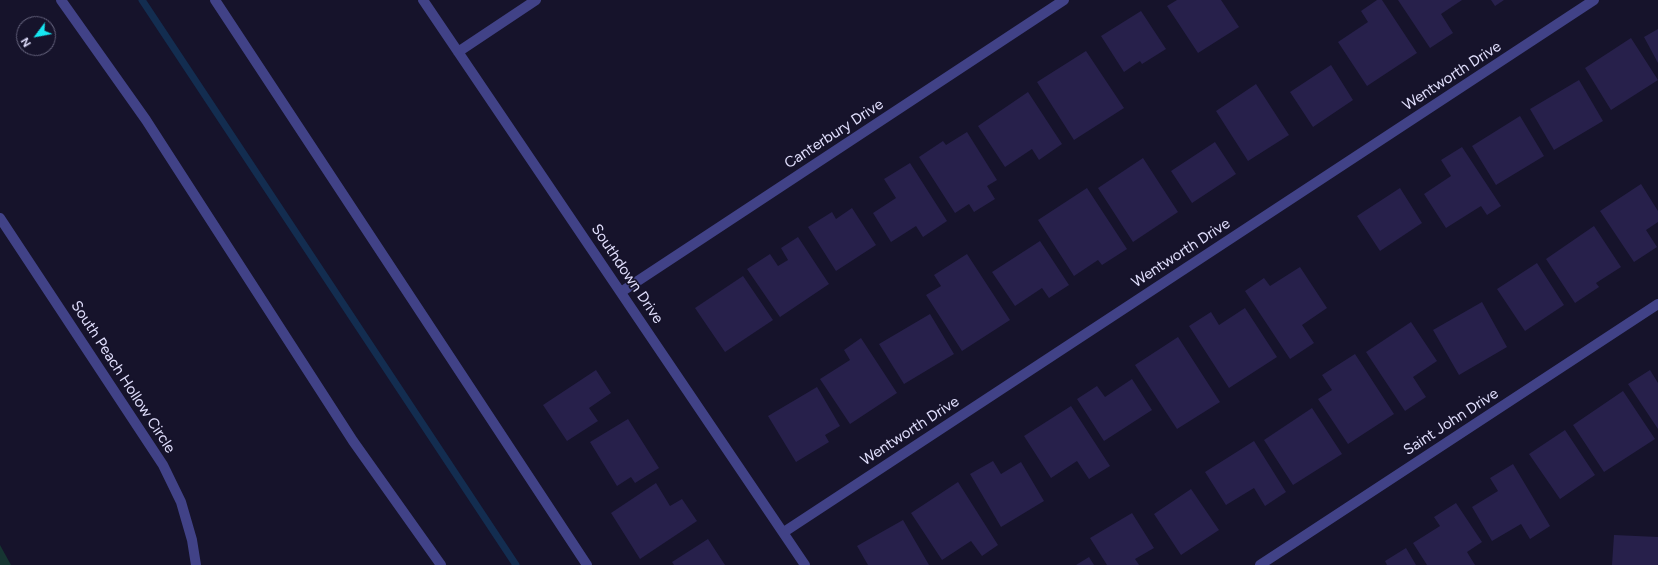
<!DOCTYPE html>
<html>
<head>
<meta charset="utf-8">
<style>
	body { margin:0 }
	#map { position:relative; width:1658px; height:565px; overflow:hidden; background:#16132b; font-family:Figtree,sans-serif }
	canvas { display:block }
	.north { position:absolute; left:16px; top:16px; width:40px; height:40px; box-sizing:border-box; background:#16132b; border:1px solid #67657f; border-radius:50%; rotate:238deg; font-size:11px; font-weight:700; line-height:16px; text-align:center; color:#e1dffd }
	.north::after { content:''; display:block; margin:auto; width:14px; height:18px; background:#16e7f2; clip-path:polygon(50% 0,100% 100%,50% 72%,0 100%) }
</style>
</head>
<body>
<div id="map">
<canvas width="1658" height="565"></canvas>
<div class="north">N</div>
</div>
<script>
const ctx = document.querySelector('canvas').getContext('2d');
ctx.lineJoin = 'round';
function fillPath(path, color) {
  ctx.fillStyle = color;
  ctx.fill(path, 'evenodd');
}
function stroke(path, color, width, dash) {
  ctx.strokeStyle = color;
  ctx.lineWidth = width;
  ctx.lineCap = dash ? 'butt' : 'round';
  ctx.setLineDash(dash || []);
  ctx.stroke(path);
}
function drawText(font, color, halo, rows, align = 'center') {
  ctx.font = font + ' Figtree,sans-serif';
  ctx.lineWidth = 3.5;
  ctx.setLineDash([]);
  ctx.textBaseline = 'middle';
  ctx.strokeStyle = halo;
  ctx.fillStyle = color;
  for (const [text, x, y, turn = 0] of rows) {
    ctx.save();
    ctx.translate(x, y);
    ctx.rotate((+turn || 0) * Math.PI / 180);
    ctx.textAlign = isNaN(turn) ? turn : align;
    if (halo) ctx.strokeText(text, 0, 0);
    ctx.fillText(text, 0, 0);
    ctx.restore();
  }
}
fillPath(new Path2D(`
	M 0,545 L 11,565 L 0,565 Z`), '#163532');
stroke(new Path2D(`
	M 142,0 L 516,565`), '#132d50', 7);
fillPath(new Path2D(`
	M 1177,0 L 1221,0 L 1239,27 L 1198,53 L 1167,6 Z
	M 1377,0 L 1382,0 L 1417,53 L 1367,86 L 1338,42 L 1368,22 L 1361,11 Z
	M 1398,0 L 1462,0 L 1441,14 L 1453,33 L 1430,48 Z
	M 1491,0 L 1504,0 L 1495,6 Z
	M 1141,11 L 1166,49 L 1142,64 L 1140,61 L 1124,72 L 1101,36 Z
	M 1658,29 L 1658,63 L 1644,37 Z
	M 1631,38 L 1658,80 L 1611,110 L 1585,68 Z
	M 1086,51 L 1124,108 L 1074,140 L 1037,82 Z
	M 1331,65 L 1353,100 L 1313,127 L 1290,92 Z
	M 1579,80 L 1603,121 L 1554,150 L 1530,109 Z
	M 1256,84 L 1289,135 L 1248,161 L 1216,111 Z
	M 1028,92 L 1062,144 L 1039,160 L 1032,149 L 1005,167 L 978,126 Z
	M 1520,116 L 1544,156 L 1496,185 L 1472,146 Z
	M 967,132 L 997,180 L 987,186 L 995,199 L 974,212 L 969,204 L 955,213 L 919,157 L 943,141 L 946,145 Z
	M 1215,142 L 1236,174 L 1192,203 L 1171,171 Z
	M 1462,147 L 1501,206 L 1487,215 L 1481,206 L 1446,228 L 1424,194 L 1451,176 L 1441,160 Z
	M 1143,158 L 1178,212 L 1133,242 L 1098,188 Z
	M 910,163 L 947,221 L 923,237 L 916,226 L 891,242 L 873,213 L 896,198 L 884,179 Z
	M 1641,184 L 1658,211 L 1658,222 L 1646,230 L 1657,247 L 1634,262 L 1600,211 Z
	M 1087,188 L 1127,249 L 1102,265 L 1098,260 L 1074,276 L 1038,220 Z
	M 1400,188 L 1422,223 L 1380,251 L 1357,216 Z
	M 852,208 L 876,245 L 836,271 L 808,227 L 832,212 L 836,219 Z
	M 1594,226 L 1621,267 L 1596,283 L 1599,287 L 1575,303 L 1546,259 Z
	M 798,237 L 829,284 L 780,317 L 747,269 L 770,254 L 778,266 L 788,260 L 781,248 Z
	M 1040,241 L 1069,285 L 1049,298 L 1042,288 L 1015,306 L 992,272 Z
	M 967,254 L 1010,320 L 962,351 L 926,295 L 941,286 L 934,275 Z
	M 1537,263 L 1564,305 L 1525,331 L 1497,289 Z
	M 1300,267 L 1327,308 L 1302,325 L 1314,343 L 1290,359 L 1245,291 L 1264,278 L 1270,286 Z
	M 743,276 L 773,320 L 725,352 L 695,308 Z
	M 1482,302 L 1507,347 L 1459,375 L 1433,330 Z
	M 1245,308 L 1277,357 L 1229,388 L 1189,326 L 1211,312 L 1219,325 Z
	M 930,314 L 954,354 L 904,384 L 879,344 Z
	M 1411,322 L 1437,361 L 1413,377 L 1426,397 L 1405,411 L 1366,352 Z
	M 1178,337 L 1220,402 L 1177,429 L 1135,365 Z
	M 861,338 L 897,393 L 850,424 L 820,379 L 850,360 L 844,350 Z
	M 1355,354 L 1394,414 L 1348,444 L 1318,399 L 1332,390 L 1322,375 Z
	M 596,370 L 611,393 L 589,408 L 598,421 L 567,441 L 543,405 Z
	M 1650,370 L 1658,383 L 1658,429 L 1628,384 Z
	M 1132,379 L 1152,410 L 1104,441 L 1077,399 L 1097,386 L 1105,397 Z
	M 817,387 L 840,426 L 825,435 L 829,442 L 796,462 L 768,416 Z
	M 1623,391 L 1655,439 L 1604,472 L 1573,425 Z
	M 1071,406 L 1110,466 L 1089,479 L 1077,461 L 1051,478 L 1024,436 Z
	M 1312,408 L 1342,454 L 1293,485 L 1264,440 Z
	M 628,419 L 659,468 L 635,483 L 631,477 L 617,486 L 590,442 Z
	M 1565,430 L 1595,475 L 1560,499 L 1529,454 Z
	M 1254,441 L 1286,492 L 1265,506 L 1254,488 L 1226,505 L 1205,472 Z
	M 993,461 L 1001,474 L 1021,462 L 1044,501 L 1001,527 L 970,474 Z
	M 1513,464 L 1550,526 L 1530,539 L 1521,524 L 1492,541 L 1472,507 L 1498,491 L 1490,478 Z
	M 958,482 L 998,545 L 982,556 L 971,541 L 942,560 L 911,513 Z
	M 656,483 L 670,506 L 682,499 L 697,521 L 640,559 L 611,513 Z
	M 1191,489 L 1219,530 L 1181,555 L 1154,514 Z
	M 1456,503 L 1482,542 L 1467,552 L 1475,565 L 1427,565 L 1413,543 L 1440,526 L 1434,517 Z
	M 1132,513 L 1154,548 L 1135,559 L 1139,565 L 1107,565 L 1090,538 Z
	M 903,520 L 929,565 L 868,565 L 857,546 Z
	M 1614,535 L 1658,537 L 1658,565 L 1612,565 Z
	M 708,539 L 725,565 L 674,565 L 672,562 Z
	M 1406,548 L 1416,565 L 1387,565 L 1385,561 Z
	M 1089,557 L 1094,565 L 1076,565 Z`), '#27204b');
stroke(new Path2D(`
	M 61,0 L 146,120 L 353,441 L 441,565
	M 215,0 L 587,565`), '#414287', 10);
stroke(new Path2D(`
	M 423,0 L 805,565
	M 458,52 L 536,0
	M 0,218 L 163,465 L 181,502 L 192,540 L 196,565
	M 621,292 L 1064,0
	M 784,532 L 1594,0
	M 1260,565 L 1658,304`), '#414287', 10);
drawText('15px', '#e1dffd', '#16132b', [
	["Wentworth Drive",1452,76,-33],
	["Canterbury Drive",834,134,-33],
	["Wentworth Drive",1181,253,-33],
	["Southdown Drive",627,274,56],
	["South Peach Hollow Circle",123,377,57],
	["Saint John Drive",1451,422,-33],
	["Wentworth Drive",910,431,-33]
]);
</script>
</body>
</html>
